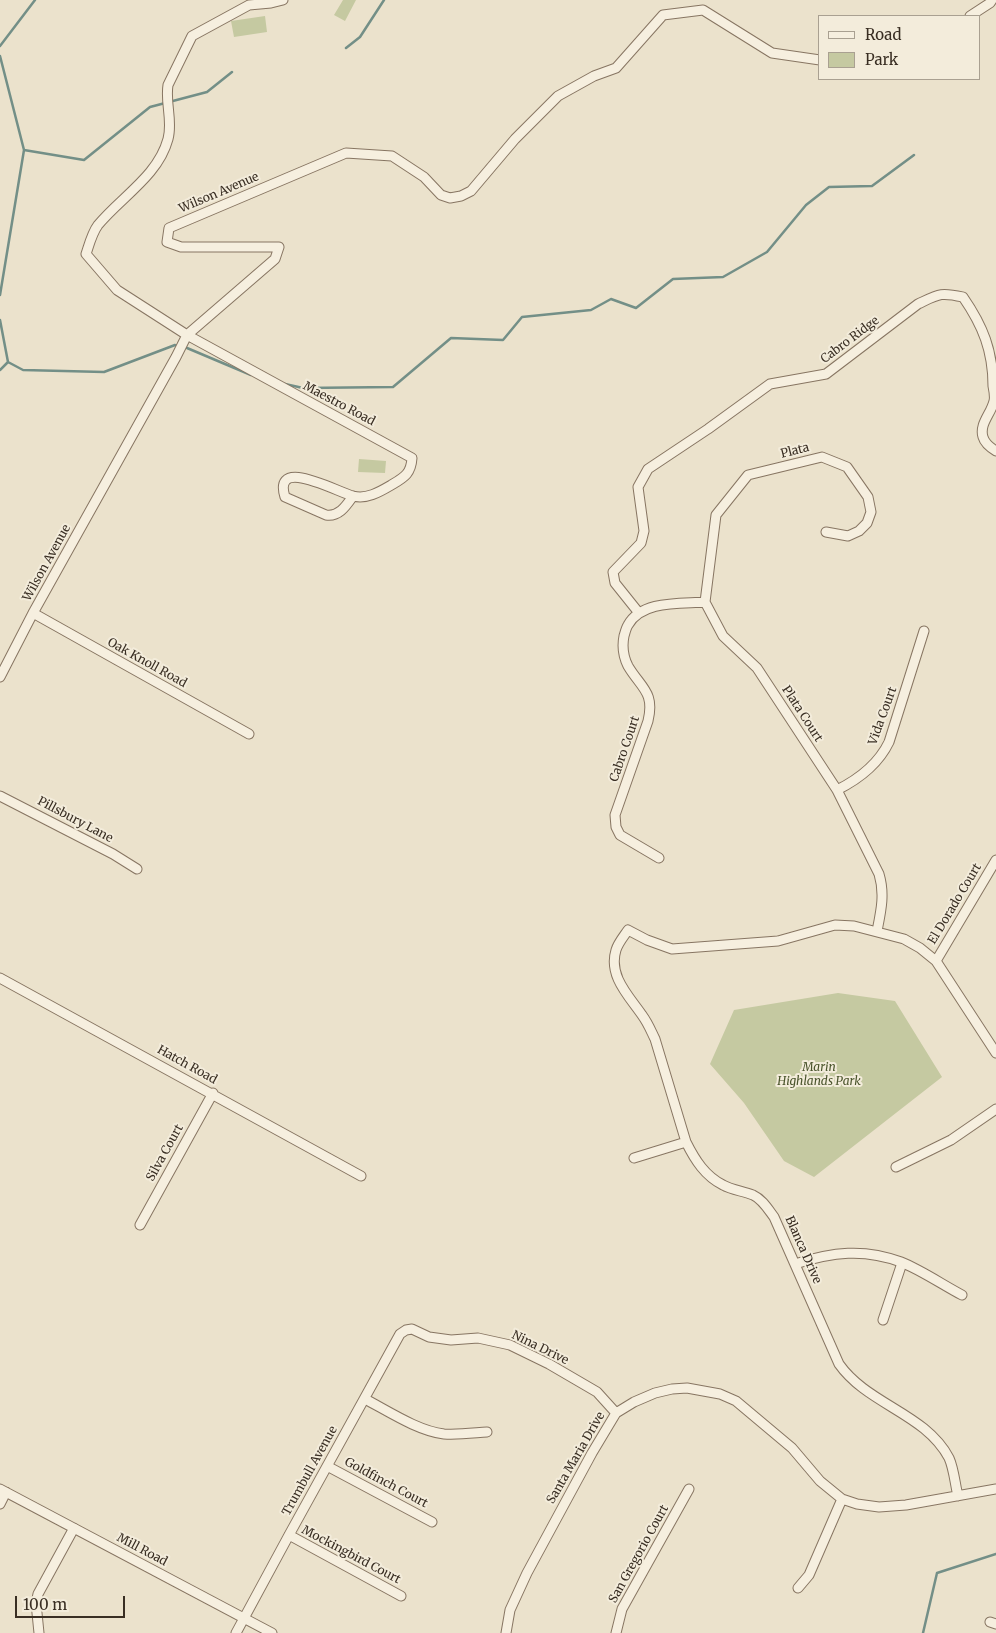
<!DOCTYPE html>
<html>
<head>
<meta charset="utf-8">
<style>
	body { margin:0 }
	#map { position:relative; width:996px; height:1633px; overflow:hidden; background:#ebe2cc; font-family:Merriweather,serif }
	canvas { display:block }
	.legend { position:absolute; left:818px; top:15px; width:162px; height:65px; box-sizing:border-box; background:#f3ecdb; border:1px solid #a9a091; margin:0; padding:6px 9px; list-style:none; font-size:15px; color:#392e23 }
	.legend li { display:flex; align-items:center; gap:10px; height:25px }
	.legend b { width:25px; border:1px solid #a9a091 }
	.scale { position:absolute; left:15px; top:1596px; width:110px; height:22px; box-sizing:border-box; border:2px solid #392e23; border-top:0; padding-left:6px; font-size:15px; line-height:18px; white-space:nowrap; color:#392e23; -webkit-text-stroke:4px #f3ecdb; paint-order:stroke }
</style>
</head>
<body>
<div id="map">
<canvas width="996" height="1633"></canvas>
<ul class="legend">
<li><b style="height:6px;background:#f6efdf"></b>Road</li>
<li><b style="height:14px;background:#c5c9a1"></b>Park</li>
</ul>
<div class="scale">100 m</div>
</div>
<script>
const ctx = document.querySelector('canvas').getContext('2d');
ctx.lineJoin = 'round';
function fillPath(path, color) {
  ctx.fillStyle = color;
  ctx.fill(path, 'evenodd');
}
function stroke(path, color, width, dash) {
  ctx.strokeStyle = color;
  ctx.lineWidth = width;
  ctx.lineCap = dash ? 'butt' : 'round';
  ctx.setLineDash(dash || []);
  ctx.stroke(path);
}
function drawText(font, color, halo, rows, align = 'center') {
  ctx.font = font + ' Merriweather,serif';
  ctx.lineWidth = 4;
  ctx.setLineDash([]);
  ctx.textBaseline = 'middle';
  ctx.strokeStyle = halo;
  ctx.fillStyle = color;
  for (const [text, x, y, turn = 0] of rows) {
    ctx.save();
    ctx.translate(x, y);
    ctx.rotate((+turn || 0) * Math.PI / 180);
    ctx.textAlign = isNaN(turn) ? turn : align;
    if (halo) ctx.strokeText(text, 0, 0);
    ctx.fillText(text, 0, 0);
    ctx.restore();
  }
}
fillPath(new Path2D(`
	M 343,0 L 356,0 L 345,21 L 334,15 Z
	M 265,16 L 267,32 L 234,37 L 231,21 Z
	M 359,459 L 386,461 L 385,473 L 358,472 Z
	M 838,993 L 895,1001 L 942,1077 L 814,1177 L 784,1161 L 744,1103 L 710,1064 L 734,1010 Z`), '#c5c9a1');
stroke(new Path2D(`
	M 0,46 L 35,0
	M 346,48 L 360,37 L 384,0
	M 0,56 L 24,150 L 0,295
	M 24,150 L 84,160 L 150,107 L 207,92 L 232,72
	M 0,320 L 8,362 L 0,370
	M 187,348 L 251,375
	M 8,362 L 23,370 L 104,372 L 175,345
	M 285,384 L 303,388 L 393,387 L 451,338 L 503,340 L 522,317 L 591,310 L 611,299 L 636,308 L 673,279 L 723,277 L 767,252 L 806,205 L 829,187 L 872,186 L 914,155
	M 923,1633 L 937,1573 L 996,1554`), '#738f87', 2.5);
const minor = new Path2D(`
	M 283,0 L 271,3 L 249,5 L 192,36 L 168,85 C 165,103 173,121 168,139 C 158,176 121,197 98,225 C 92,233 89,245 86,254 L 117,290 L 187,335 L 412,458 C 411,473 405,477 393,484 C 381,491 367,500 353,496 C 339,493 272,455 285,497 L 326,515 C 339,517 346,506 353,496
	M 970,16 L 990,3 L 992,0
	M 826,532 L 848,536 L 859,531 L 867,523 L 871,512 L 868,497 L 847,467 L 822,457 L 748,475 L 716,515 L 705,602 L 723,636 L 757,668 L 837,790 L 879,874 C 885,894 881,911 877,931
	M 33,613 L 249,734
	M 639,613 L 615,583 L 613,572 L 641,543 L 644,531 L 638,487 L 648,469 L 708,429 L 770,384 L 826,374 L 918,304 C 939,294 940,292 963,297 C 983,326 993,351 993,386 C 994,391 995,397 994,401 C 991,414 979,424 983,437 C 985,444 991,448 996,451
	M 0,677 L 33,613 L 176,357 L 187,335 L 275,259 L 279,247 L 181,247 L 167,242 L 169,228 L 346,153 L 392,156 L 424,177 L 441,195 L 450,198 L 461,196 L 471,191 L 515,139 L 558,96 L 594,76 L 616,68 L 663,15 L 703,10 L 772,53 L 820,60
	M 837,790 C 859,779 878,765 889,742 L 924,631
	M 0,796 L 113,854 L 137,869
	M 659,858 L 620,835 L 616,827 L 615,815 L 648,721 C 655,692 641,688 628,666 C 623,656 622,646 624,636 C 625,633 626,628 628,625 C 642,600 681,604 705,602
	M 936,961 L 996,860
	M 0,978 L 361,1176
	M 634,1158 L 686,1142
	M 896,1167 L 951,1140 L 996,1109
	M 140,1225 L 213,1093
	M 795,1264 C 832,1252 864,1248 901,1262 C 921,1270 943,1285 962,1295
	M 883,1320 L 902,1263
	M 365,1399 C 388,1411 418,1431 444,1434 C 458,1435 473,1433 487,1432
	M 327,1466 L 432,1522
	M 0,1489 L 272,1633
	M 958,1496 C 955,1484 954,1469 949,1458 C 925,1413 868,1405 839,1364 L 774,1217 C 768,1209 762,1199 753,1195 C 743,1191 732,1190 723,1185 C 705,1176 695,1160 686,1142 L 655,1039 C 651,1031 648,1023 642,1015 C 629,996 608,976 616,950 C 618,943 624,936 628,930 L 647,940 L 672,949 L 778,941 L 835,925 L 854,926 L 904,939 L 920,948 L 936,961 L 996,1053
	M 0,1504 L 6,1492
	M 289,1535 L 401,1596
	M 798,1588 L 809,1575 L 842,1499
	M 990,1622 L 996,1624
	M 39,1633 L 36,1603 L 38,1594 L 74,1528
	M 236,1633 L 289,1535 L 400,1334 L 406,1330 L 412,1329 L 429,1337 L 451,1340 L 478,1338 L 510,1345 L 549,1364 L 597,1392 L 616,1413
	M 506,1633 L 510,1610 L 527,1573 L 592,1453 L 616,1413 L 634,1402 L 655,1393 L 672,1389 L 687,1388 L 720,1394 L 736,1401 L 792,1448 L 820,1481 L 842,1499 L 857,1504 L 879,1507 L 906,1505 L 996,1489
	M 616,1633 L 622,1609 L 689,1489`);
stroke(minor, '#877562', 11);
stroke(minor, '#f6efdf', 9);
drawText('12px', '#392e23', '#f3ecdb', [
	["Wilson Avenue",219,193,-23],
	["Cabro Ridge",850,340,-37],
	["Maestro Road",339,404,28],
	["Plata",795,451,-14],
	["Wilson Avenue",47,563,-61],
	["Oak Knoll Road",147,663,29],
	["Plata Court",802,714,57],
	["Vida Court",883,716,-70],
	["Cabro Court",625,749,-71],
	["Pillsbury Lane",75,820,28],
	["El Dorado Court",955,904,-59],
	["Hatch Road",187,1065,29],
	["Silva Court",165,1153,-61],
	["Blanca Drive",803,1250,66],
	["Nina Drive",540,1348,26],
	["Santa Maria Drive",576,1458,-60],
	["Trumbull Avenue",310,1471,-61],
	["Goldfinch Court",386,1483,28],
	["Mill Road",142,1550,28],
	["San Gregorio Court",639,1554,-61],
	["Mockingbird Court",351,1555,28]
]);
drawText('italic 12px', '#4a542c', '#f3ecdb', [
	["Marin",819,1068],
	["Highlands Park",819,1082]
]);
</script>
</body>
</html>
